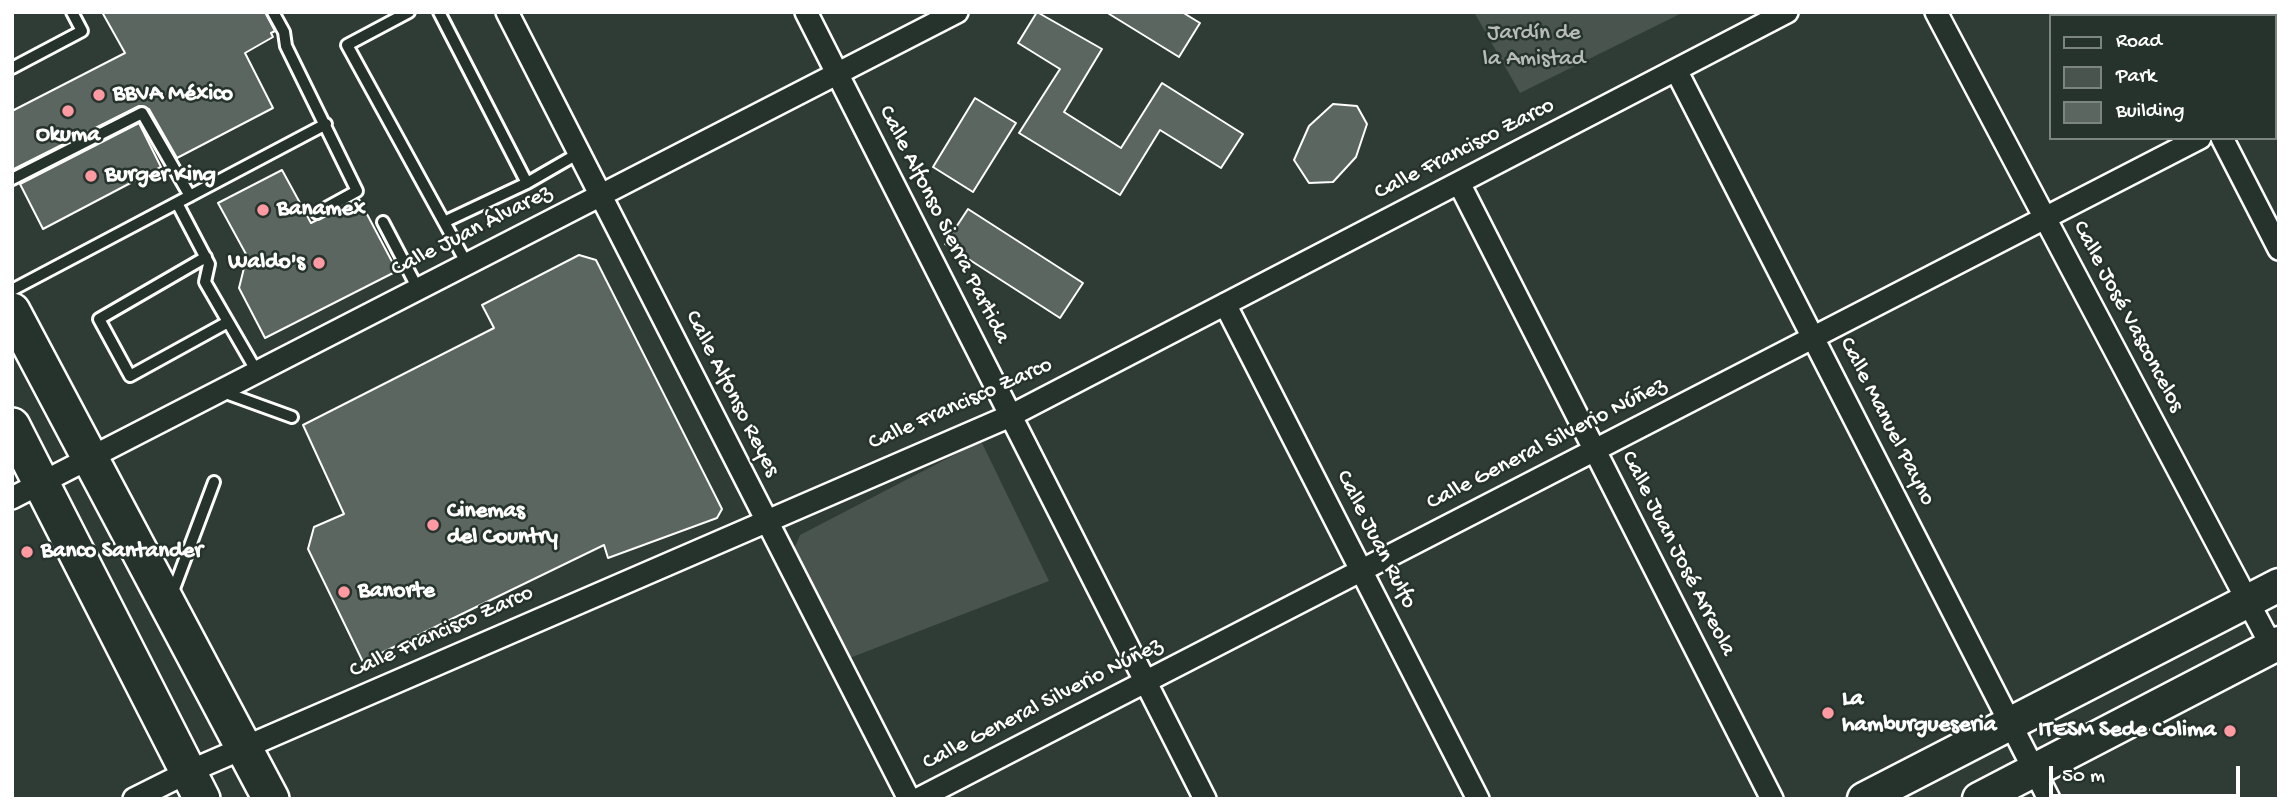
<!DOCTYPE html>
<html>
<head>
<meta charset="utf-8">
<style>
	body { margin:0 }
	#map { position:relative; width:2291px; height:811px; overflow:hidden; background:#2f3b35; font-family:"Gochi Hand",sans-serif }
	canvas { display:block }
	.frame { position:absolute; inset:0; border:14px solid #fff; pointer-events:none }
	.legend { position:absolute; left:2049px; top:14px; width:228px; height:126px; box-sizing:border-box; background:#26332d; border:2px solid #7d8581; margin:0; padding:9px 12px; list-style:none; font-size:21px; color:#fff }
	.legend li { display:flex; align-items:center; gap:14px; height:35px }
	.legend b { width:35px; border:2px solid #7d8581 }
	.scale { position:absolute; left:2049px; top:766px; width:191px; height:32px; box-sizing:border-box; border:4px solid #fff; border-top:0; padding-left:9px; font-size:21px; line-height:24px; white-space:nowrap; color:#fff; -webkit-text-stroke:5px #26332d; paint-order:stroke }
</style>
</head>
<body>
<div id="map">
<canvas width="2291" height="811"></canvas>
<div class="frame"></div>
<ul class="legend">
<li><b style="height:9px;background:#26332d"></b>Road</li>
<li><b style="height:19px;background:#4a544f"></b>Park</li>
<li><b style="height:19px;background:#5b6661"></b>Building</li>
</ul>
<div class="scale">50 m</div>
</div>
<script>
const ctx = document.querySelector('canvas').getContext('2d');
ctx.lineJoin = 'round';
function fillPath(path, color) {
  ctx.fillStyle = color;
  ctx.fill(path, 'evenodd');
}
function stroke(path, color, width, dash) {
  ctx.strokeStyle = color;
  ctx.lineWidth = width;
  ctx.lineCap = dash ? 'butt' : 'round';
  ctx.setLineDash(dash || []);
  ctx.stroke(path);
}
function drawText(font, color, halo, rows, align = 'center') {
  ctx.font = font + ' "Gochi Hand",sans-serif';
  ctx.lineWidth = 5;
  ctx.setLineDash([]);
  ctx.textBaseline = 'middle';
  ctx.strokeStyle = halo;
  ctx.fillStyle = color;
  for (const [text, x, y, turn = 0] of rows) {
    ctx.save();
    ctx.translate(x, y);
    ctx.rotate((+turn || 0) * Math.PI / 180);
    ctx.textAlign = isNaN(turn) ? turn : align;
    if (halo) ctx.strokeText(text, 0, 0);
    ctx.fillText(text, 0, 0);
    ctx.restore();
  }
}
fillPath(new Path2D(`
	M 1474,12 L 1684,12 L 1520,93 Z
	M 981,441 L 1049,581 L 847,659 L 794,549 L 800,535 Z`), '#4a544f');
const building = new Path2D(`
	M 102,12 L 265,12 L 275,31 L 271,33 L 273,37 L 245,53 L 273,108 L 177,158 L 149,109 L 139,106 L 12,170 L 12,111 L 125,53 Z
	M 1037,12 L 1102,49 L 1064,112 L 1121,148 L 1162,83 L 1243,134 L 1221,168 L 1160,130 L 1120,195 L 1019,133 L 1060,69 L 1018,43 Z
	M 1106,12 L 1182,12 L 1200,23 L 1179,57 Z
	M 975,98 L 1016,123 L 973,192 L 933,167 Z
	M 1333,104 L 1357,106 L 1367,124 L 1356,157 L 1333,182 L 1309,183 L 1294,160 L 1309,126 Z
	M 139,123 L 161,167 L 43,229 L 20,184 Z
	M 282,170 L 311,223 L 359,199 L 397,271 L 265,338 L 239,288 L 247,256 L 218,203 Z
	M 968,209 L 1083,283 L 1060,318 L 945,244 Z
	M 579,255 L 596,260 L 722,509 L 717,518 L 608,558 L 604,545 L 363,662 L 308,549 L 314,527 L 344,514 L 303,425 L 494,328 L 482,305 Z`);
fillPath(building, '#5b6661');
stroke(building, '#fff', 2);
const lane = new Path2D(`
	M 273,12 L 284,32 L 286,46 L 357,191 L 317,213
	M 409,12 L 347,45 L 467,264
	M 439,12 L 527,183
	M 12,68 L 82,31 L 72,12
	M 12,179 L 142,113 L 190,196
	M 177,203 L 209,264 L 205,282 L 257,372
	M 383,222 L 418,289
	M 444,222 L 527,183 L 579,153
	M 206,257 L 99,319 L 130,376 L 228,322
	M 12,290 L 326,124
	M 223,392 L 292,417
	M 172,594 L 214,482`);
const street = new Path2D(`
	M 507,12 L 909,799
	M 806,12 L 1205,799
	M 1936,12 L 2272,647
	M 2157,12 L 2159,16
	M 1676,70 L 2049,799
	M 2275,100 L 2279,98
	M 2222,138 L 2279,249
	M 1459,183 L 1772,799
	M 1225,304 L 1478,799
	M 12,498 L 957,12
	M 134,799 L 188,772 L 1010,416 L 1787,12
	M 918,799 L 2200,138`);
const secondary = new Path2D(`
	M 1864,799 L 2279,585
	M 1979,799 L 2279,643`);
const primary = new Path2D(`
	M 12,311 L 271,799
	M 12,426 L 202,799`);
stroke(lane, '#fff', 16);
stroke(street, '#fff', 26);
stroke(secondary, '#fff', 37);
stroke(primary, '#fff', 40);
stroke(lane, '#26332d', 10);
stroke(street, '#26332d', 21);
stroke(secondary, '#26332d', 32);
stroke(primary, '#26332d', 35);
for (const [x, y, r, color] of [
	[99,95,7,"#ff9aa2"],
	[68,111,7,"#ff9aa2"],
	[91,176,7,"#ff9aa2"],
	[263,210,7,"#ff9aa2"],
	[319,263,7,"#ff9aa2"],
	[433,525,7,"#ff9aa2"],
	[27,552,7,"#ff9aa2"],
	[344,592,7,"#ff9aa2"],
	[1828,713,7,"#ff9aa2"],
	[2230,731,7,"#ff9aa2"]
]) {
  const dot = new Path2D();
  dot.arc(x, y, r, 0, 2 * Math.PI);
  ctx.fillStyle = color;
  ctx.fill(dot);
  stroke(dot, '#26332d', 2.5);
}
drawText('23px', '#b7bbb9', '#26332d', [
	["Jardín de",1534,34],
	["la Amistad",1534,60]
]);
drawText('bold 23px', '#fff', '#26332d', [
	["BBVA México",113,95],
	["Okuma",68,136,"center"],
	["Burger King",105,176],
	["Banamex",277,210],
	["Waldo's",305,263,"right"],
	["Cinemas",447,512],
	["del Country",447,538],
	["Banco Santander",41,552],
	["Banorte",358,592],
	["La",1842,700],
	["hamburgueseria",1842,726],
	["ITESM Sede Colima",2216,731,"right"]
], 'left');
drawText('23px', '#fff', '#26332d', [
	["Calle Francisco Zarco",1465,150,-27],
	["Calle Alfonso Sierra Partida",943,225,63],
	["Calle Juan Álvarez",472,232,-27],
	["Calle José Vasconcelos",2127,317,62],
	["Calle Alfonso Reyes",731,394,63],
	["Calle Francisco Zarco",961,405,-24],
	["Calle Manuel Payno",1886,422,63],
	["Calle General Silverio Núñez",1547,445,-27],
	["Calle Juan Rulfo",1375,540,63],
	["Calle Juan José Arreola",1677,554,63],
	["Calle Francisco Zarco",442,633,-24],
	["Calle General Silverio Núñez",1043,705,-27]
]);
</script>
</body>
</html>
